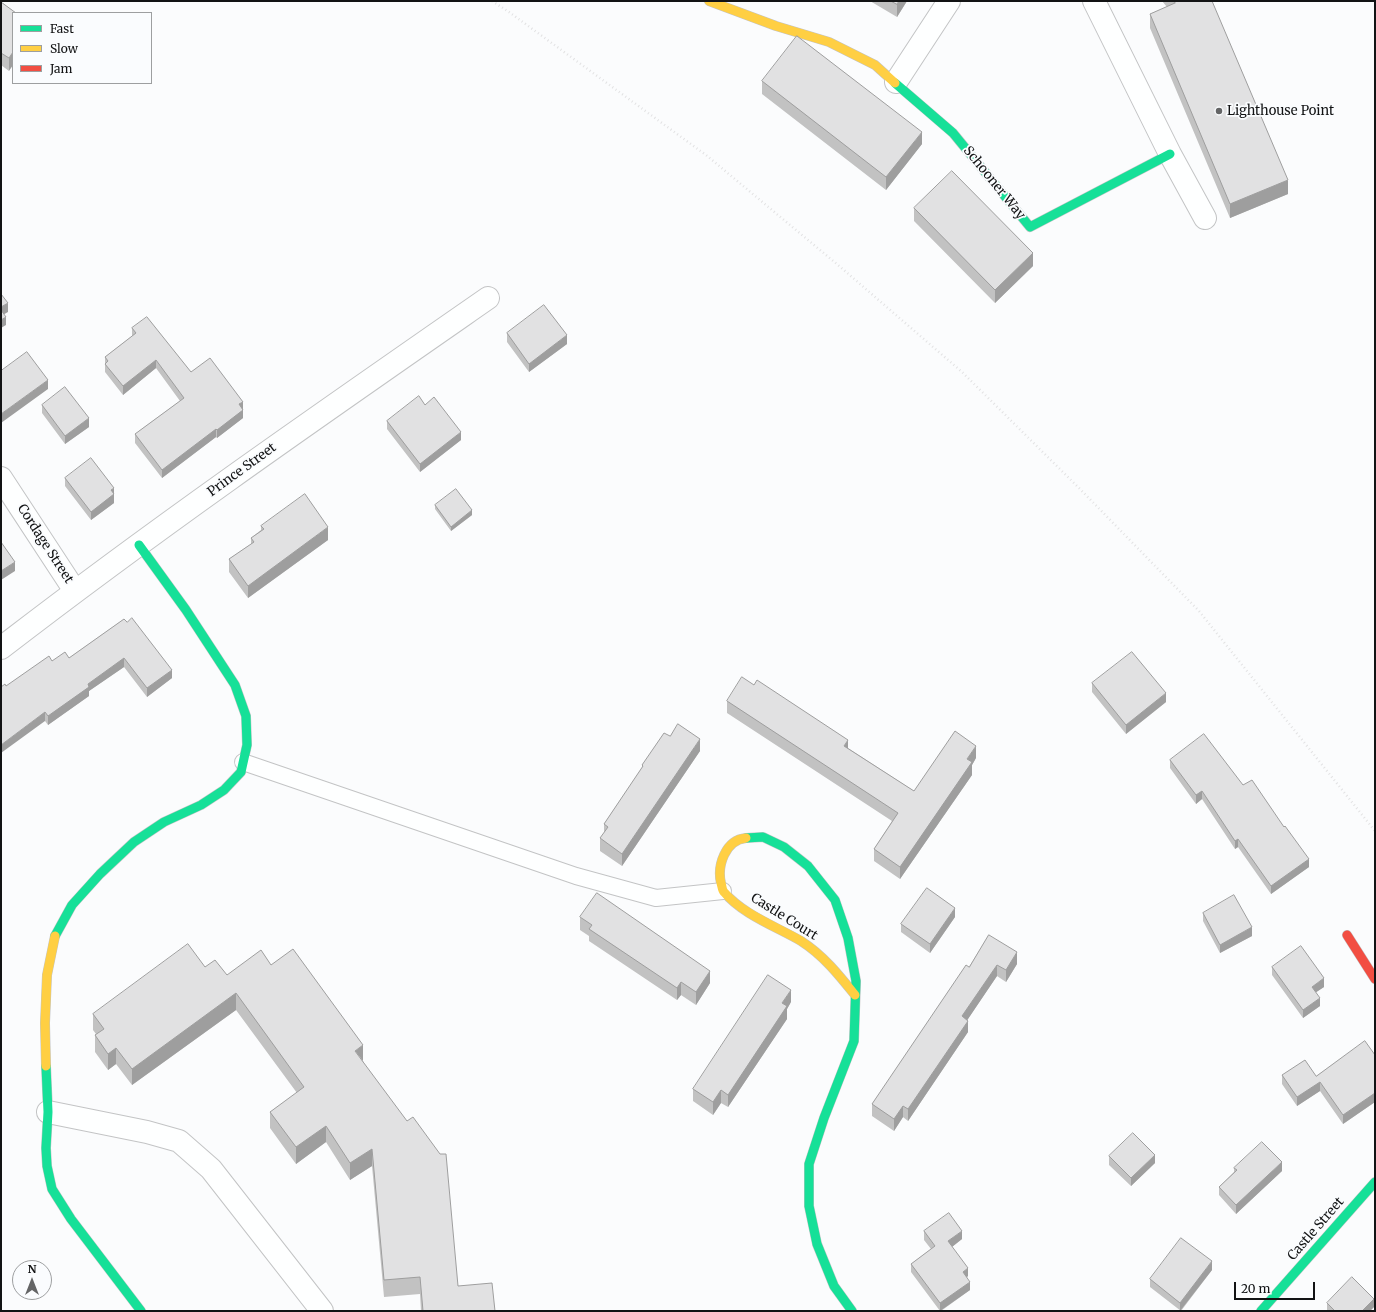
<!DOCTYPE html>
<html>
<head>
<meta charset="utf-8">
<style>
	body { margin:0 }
	#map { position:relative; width:1376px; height:1312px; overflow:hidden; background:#fbfcfd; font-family:Merriweather,serif }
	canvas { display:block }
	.frame { position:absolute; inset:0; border:2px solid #121314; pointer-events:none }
	.legend { position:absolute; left:12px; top:12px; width:140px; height:72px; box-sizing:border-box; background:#fafcfe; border:1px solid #9d9fa0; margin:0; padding:5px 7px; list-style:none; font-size:12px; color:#121314 }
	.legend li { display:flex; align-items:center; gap:8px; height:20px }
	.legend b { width:20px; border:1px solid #9d9fa0 }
	.north { position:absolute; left:12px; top:1260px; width:40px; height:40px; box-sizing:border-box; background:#fafcfe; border:1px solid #9d9fa0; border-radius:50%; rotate:0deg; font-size:11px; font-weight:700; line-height:16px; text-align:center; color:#121314 }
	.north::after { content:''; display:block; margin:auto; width:14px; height:18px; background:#646566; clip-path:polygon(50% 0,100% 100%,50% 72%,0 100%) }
	.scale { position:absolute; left:1234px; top:1282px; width:81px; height:18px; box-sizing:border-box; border:2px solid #121314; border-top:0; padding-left:5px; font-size:12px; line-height:14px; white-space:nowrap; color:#121314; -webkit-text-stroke:3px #fafcfe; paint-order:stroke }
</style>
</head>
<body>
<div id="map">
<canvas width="1376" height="1312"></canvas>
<div class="frame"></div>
<ul class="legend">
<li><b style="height:5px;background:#16e098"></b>Fast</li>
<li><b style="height:5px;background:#ffcf43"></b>Slow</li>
<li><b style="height:5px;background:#f24e42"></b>Jam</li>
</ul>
<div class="north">N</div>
<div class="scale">20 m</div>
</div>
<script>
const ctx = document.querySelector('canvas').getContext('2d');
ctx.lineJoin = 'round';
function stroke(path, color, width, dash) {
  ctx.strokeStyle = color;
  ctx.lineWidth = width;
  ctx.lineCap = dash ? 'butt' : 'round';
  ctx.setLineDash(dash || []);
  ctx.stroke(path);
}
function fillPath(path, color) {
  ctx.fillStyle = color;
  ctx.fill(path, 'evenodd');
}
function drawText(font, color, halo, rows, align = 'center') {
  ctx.font = font + ' Merriweather,serif';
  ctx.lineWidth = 3.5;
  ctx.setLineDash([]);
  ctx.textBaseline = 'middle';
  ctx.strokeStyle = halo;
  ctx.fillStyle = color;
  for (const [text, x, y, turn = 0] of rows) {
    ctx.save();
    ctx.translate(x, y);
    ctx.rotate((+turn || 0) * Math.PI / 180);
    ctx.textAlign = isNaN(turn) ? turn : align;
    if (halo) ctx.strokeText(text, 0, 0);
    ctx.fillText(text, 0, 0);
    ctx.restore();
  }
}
const lane = new Path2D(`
	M 243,762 L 576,876 L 656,898 L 723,891`);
const street = new Path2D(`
	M 1094,1 L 1170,154 L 1205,218
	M 896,82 L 949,1
	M 1,478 L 75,591
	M 1,648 C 159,526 324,412 488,298
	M 48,1112 L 147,1132 L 179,1141 L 211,1169 L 322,1311`);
const fast = new Path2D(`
	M 895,83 L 953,133 L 1030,227 L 1170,154
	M 746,838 L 763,837 L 784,847 L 808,866 L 835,900 L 848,938 L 856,981 L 854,1041 L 824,1118 L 809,1164 L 809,1206 L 817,1244 L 834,1286 L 852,1311
	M 55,936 L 72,905 L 100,874 L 134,842 L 164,822 L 201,805 L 224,790 L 241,772 L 247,745 L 246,716 L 235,685 L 186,610 L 139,545
	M 46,1066 L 48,1112 L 46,1148 L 47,1166 L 52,1189 L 71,1219 L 141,1311
	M 1261,1311 L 1375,1182`);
const slow = new Path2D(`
	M 709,1 L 776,26 L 829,42 L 875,65 L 895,83
	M 746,838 C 725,840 717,866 721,883 C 722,886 722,890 724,892 C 742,914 777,927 801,941 C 823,955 839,975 855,995
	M 46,1066 L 45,1023 L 47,975 L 55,936`);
const jam = new Path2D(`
	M 1347,935 L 1375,979`);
stroke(lane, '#c3c4c5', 18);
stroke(street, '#c3c4c5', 24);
stroke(fast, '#c3c4c5', 10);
stroke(slow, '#c3c4c5', 10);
stroke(jam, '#c3c4c5', 10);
stroke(new Path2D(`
	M 492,1 L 509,12 L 706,155 L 838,265 L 962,372 L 1080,489 L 1199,611 L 1375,831`), '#e2e2e3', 2.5, [1, 3]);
stroke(lane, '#feffff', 16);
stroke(street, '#feffff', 22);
stroke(fast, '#16e098', 9);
stroke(slow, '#ffcf43', 9);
stroke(jam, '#f24e42', 9);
fillPath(new Path2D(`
	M 870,1 L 907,1 L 897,17 Z
	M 1162,1 L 1212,1 L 1288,194 L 1230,218 L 1150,28 L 1150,14 L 1167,7 Z
	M 1,2 L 16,13 L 9,71 L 1,65 Z
	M 762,81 L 922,144 L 886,190 L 762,94 Z
	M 914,208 L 1033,266 L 995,303 L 914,221 Z
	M 132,328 L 191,372 L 243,402 L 243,418 L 217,438 L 216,437 L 162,478 L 135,443 L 135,434 L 180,401 L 156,368 L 123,395 L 105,372 L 105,357 L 132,336 Z
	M 507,333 L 567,344 L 529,372 L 507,342 Z
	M 42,405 L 89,427 L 65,444 L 42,413 Z
	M 425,405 L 461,440 L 420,472 L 387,429 L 387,421 Z
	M 65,478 L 114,503 L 91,520 L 65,486 Z
	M 435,505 L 472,515 L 451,531 L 435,509 Z
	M 261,526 L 328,540 L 248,598 L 229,572 L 229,559 L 251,544 L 251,538 L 261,530 Z
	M 124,619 L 172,678 L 147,697 L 124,667 L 89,691 L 89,696 L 48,725 L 45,721 L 6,686 L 52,661 L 69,658 Z
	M 1092,683 L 1166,702 L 1126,734 L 1092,692 Z
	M 727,701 L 848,748 L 914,791 L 976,758 L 972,765 L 972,775 L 900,879 L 874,861 L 874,849 L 892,821 L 727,713 Z
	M 670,736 L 700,751 L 622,866 L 600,851 L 600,838 L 604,833 L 604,824 L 642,768 L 642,765 Z
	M 1170,760 L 1243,785 L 1309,867 L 1271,894 L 1238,847 L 1235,849 L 1202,799 L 1196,804 L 1170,768 Z
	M 1203,913 L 1252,936 L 1220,953 L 1203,921 Z
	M 580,917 L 710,983 L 696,1005 L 681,995 L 677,1000 L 589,941 L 589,936 L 580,930 Z
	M 955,917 L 930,953 L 901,932 L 901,924 Z
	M 989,935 L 1017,964 L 1006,982 L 997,976 L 967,1020 L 968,1032 L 908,1121 L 903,1117 L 894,1131 L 872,1116 L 872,1104 L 969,967 Z
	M 271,965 L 363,1061 L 458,1286 L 495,1311 L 421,1311 L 420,1294 L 384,1297 L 372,1166 L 350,1180 L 326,1142 L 296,1164 L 270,1128 L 270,1112 L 297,1093 L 236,1010 L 132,1085 L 116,1064 L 108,1070 L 95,1052 L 95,1035 L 96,1034 L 93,1030 L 93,1014 L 205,967 L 227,975 Z
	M 1272,967 L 1324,987 L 1316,992 L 1320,1006 L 1303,1018 L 1272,975 Z
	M 791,1002 L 787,1009 L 787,1019 L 728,1107 L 721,1103 L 713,1115 L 693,1101 L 693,1089 Z
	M 1375,1055 L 1375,1102 L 1343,1124 L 1320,1091 L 1297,1106 L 1282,1084 L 1282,1075 L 1316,1076 Z
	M 1109,1156 L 1155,1163 L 1131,1186 L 1109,1165 Z
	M 1234,1168 L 1282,1171 L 1236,1214 L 1219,1195 L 1219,1187 L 1234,1172 Z
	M 924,1231 L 962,1239 L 952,1247 L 968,1276 L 967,1277 L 970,1290 L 941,1311 L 940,1311 L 911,1272 L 911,1264 L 931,1249 L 924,1240 Z
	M 1212,1270 L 1181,1311 L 1150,1287 L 1150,1279 Z
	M 1327,1303 L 1374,1307 L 1370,1311 L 1327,1311 Z`), '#c2c2c2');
fillPath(new Path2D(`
	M 899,1 L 907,1 L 897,17 L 897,4 Z
	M 13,52 L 13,65 L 9,71 L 9,58 Z
	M 922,132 L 922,144 L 886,190 L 886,177 Z
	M 1288,180 L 1288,194 L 1230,218 L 1230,204 Z
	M 1033,253 L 1033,266 L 995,303 L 995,290 Z
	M 8,303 L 8,312 L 1,316 L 1,307 Z
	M 6,317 L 6,325 L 1,328 L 1,320 Z
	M 567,335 L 567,344 L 529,372 L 529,364 Z
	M 156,360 L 156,368 L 123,395 L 123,386 Z
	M 48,380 L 48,389 L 1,423 L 1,414 Z
	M 243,402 L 243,418 L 217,438 L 217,430 L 239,404 Z
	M 89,418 L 89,427 L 65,444 L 65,436 Z
	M 216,429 L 216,437 L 162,478 L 162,470 Z
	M 461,432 L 461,440 L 420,472 L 420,464 Z
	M 114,488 L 114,503 L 91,520 L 91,512 L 111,490 Z
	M 472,510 L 472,515 L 451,531 L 451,527 Z
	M 328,527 L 328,540 L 248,598 L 248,586 Z
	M 15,562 L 15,571 L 1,580 L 1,571 Z
	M 124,658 L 124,667 L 89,691 L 89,696 L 48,725 L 48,716 L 88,684 Z
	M 172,670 L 172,678 L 147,697 L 147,688 Z
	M 1166,693 L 1166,702 L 1126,734 L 1126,725 Z
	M 45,712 L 45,721 L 1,753 L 1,745 Z
	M 700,739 L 700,751 L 622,866 L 622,854 Z
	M 848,740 L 848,752 L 844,746 Z
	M 976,746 L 976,758 L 972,765 L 972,775 L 900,879 L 900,867 L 967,759 Z
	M 1202,791 L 1202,799 L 1196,804 L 1196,795 Z
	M 1238,839 L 1238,847 L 1235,849 L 1235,841 Z
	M 1309,859 L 1309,867 L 1271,894 L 1271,886 Z
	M 955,908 L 955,917 L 930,953 L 930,944 Z
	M 1252,927 L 1252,936 L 1220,953 L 1220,945 Z
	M 1017,952 L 1017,964 L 1006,982 L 1006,970 Z
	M 997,965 L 997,976 L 962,1028 L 962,1016 Z
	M 710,971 L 710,983 L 696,1005 L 696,992 Z
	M 1324,978 L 1324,987 L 1312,995 L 1312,987 Z
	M 681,982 L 681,995 L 677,1000 L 677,988 Z
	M 791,990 L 791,1002 L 787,1009 L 787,1019 L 728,1107 L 728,1095 L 782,1003 Z
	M 236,993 L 236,1010 L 132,1085 L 132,1069 Z
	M 1320,998 L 1320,1006 L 1303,1018 L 1303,1010 Z
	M 968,1021 L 968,1032 L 908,1121 L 908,1109 Z
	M 363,1045 L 363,1061 L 355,1051 Z
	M 116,1048 L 116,1064 L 108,1070 L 108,1054 Z
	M 1320,1082 L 1320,1091 L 1297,1106 L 1297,1097 Z
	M 721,1090 L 721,1103 L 713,1115 L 713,1102 Z
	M 1375,1093 L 1375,1102 L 1343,1124 L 1343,1115 Z
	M 903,1106 L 903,1117 L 894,1131 L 894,1119 Z
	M 326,1126 L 326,1142 L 296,1164 L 296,1147 Z
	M 372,1149 L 372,1166 L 350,1180 L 350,1163 Z
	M 1155,1155 L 1155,1163 L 1131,1186 L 1131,1178 Z
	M 1282,1162 L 1282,1171 L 1236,1214 L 1236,1205 Z
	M 962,1231 L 962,1239 L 948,1250 L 948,1241 Z
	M 1212,1261 L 1212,1270 L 1180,1311 L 1180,1303 Z
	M 968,1268 L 968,1276 L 963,1280 L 963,1272 Z
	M 970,1282 L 970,1290 L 940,1311 L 940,1303 Z
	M 1374,1299 L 1374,1307 L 1370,1311 L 1362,1311 Z`), '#9e9e9e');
const building = new Path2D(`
	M 891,1 L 899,1 L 897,4 Z
	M 1173,1 L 1212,1 L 1288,180 L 1230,204 L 1150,14 L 1175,3 Z
	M 1,2 L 16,13 L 13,13 L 13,52 L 9,58 L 1,53 Z
	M 797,36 L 922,132 L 886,177 L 762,81 Z
	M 952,171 L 1033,253 L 995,290 L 914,208 Z
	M 1,294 L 8,303 L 1,307 Z
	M 544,305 L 567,335 L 529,364 L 507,333 Z
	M 1,310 L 6,317 L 1,320 Z
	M 147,317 L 191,372 L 210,358 L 243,402 L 239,404 L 243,410 L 217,430 L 216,429 L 162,470 L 135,434 L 184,398 L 156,360 L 123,386 L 105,364 L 108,361 L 105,357 L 136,333 L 132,328 Z
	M 27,352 L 48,380 L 1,414 L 1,371 Z
	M 65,387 L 89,418 L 65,436 L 42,405 Z
	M 419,396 L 425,405 L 434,397 L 461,432 L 420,464 L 387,421 Z
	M 91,458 L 114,488 L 111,490 L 114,494 L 91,512 L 65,478 Z
	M 456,489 L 472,510 L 451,527 L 435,505 Z
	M 305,494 L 328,527 L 248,586 L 229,559 L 254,542 L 251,538 L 264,529 L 261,526 Z
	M 1,542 L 15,562 L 1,571 Z
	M 132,618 L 172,670 L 147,688 L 124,658 L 88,684 L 89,687 L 48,716 L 45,712 L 1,745 L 1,687 L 5,684 L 6,686 L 49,656 L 52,661 L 65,652 L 69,658 L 124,619 L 127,622 Z
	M 1132,652 L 1166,693 L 1126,725 L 1092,683 Z
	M 742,677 L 754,685 L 757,680 L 848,740 L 844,746 L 914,791 L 955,731 L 976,746 L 967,759 L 972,762 L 900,867 L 874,849 L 898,813 L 727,701 Z
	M 678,724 L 700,739 L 622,854 L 600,838 L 608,827 L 604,824 L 643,766 L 642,765 L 664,733 L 670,736 Z
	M 1204,734 L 1243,785 L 1252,780 L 1284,827 L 1285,826 L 1309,859 L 1271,886 L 1238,839 L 1235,841 L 1202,791 L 1196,795 L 1170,760 Z
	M 927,888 L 955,908 L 930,944 L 901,924 Z
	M 597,893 L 710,971 L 696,992 L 681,982 L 677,988 L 589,929 L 592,925 L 580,917 Z
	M 1234,895 L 1252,927 L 1220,945 L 1203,913 Z
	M 989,935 L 1017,952 L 1006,970 L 997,965 L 962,1016 L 968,1021 L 908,1109 L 903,1106 L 894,1119 L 872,1104 L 966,965 L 969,967 Z
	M 188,944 L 205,967 L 215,960 L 227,975 L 261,950 L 271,965 L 293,949 L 363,1045 L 355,1051 L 407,1121 L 413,1117 L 440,1154 L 446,1154 L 458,1286 L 492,1283 L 495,1311 L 423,1311 L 420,1277 L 384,1280 L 372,1149 L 350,1163 L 326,1126 L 296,1147 L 270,1112 L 304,1087 L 236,993 L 132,1069 L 116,1048 L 108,1054 L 95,1035 L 104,1029 L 93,1014 Z
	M 1301,946 L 1324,978 L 1312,987 L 1320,998 L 1303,1010 L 1272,967 Z
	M 768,975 L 791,990 L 782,1003 L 787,1006 L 728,1095 L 721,1090 L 713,1102 L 693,1089 Z
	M 1365,1041 L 1375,1055 L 1375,1093 L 1343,1115 L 1320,1082 L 1297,1097 L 1282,1075 L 1305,1060 L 1316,1076 Z
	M 1133,1133 L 1155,1155 L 1131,1178 L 1109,1156 Z
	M 1262,1142 L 1282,1162 L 1236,1205 L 1219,1187 L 1237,1170 L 1234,1168 Z
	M 949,1213 L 962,1231 L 948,1241 L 968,1268 L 963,1272 L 970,1282 L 940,1303 L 911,1264 L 935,1246 L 924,1231 Z
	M 1181,1238 L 1212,1261 L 1180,1303 L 1150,1279 Z
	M 1352,1277 L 1374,1299 L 1362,1311 L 1335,1311 L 1327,1303 Z`);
fillPath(building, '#e1e1e2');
stroke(building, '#9e9e9e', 1);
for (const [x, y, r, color] of [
	[1219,111,4,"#646566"]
]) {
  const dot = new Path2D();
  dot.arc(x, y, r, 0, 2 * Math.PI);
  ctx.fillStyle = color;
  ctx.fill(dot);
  stroke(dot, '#fafcfe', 1.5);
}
drawText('13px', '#121314', '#fafcfe', [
	["Lighthouse Point",1227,111]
], 'left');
drawText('13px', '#121314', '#fafcfe', [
	["Schooner Way",994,183,51],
	["Prince Street",242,470,-36],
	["Cordage Street",45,544,57],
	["Castle Court",784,917,32],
	["Castle Street",1316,1229,-49]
]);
</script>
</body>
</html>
